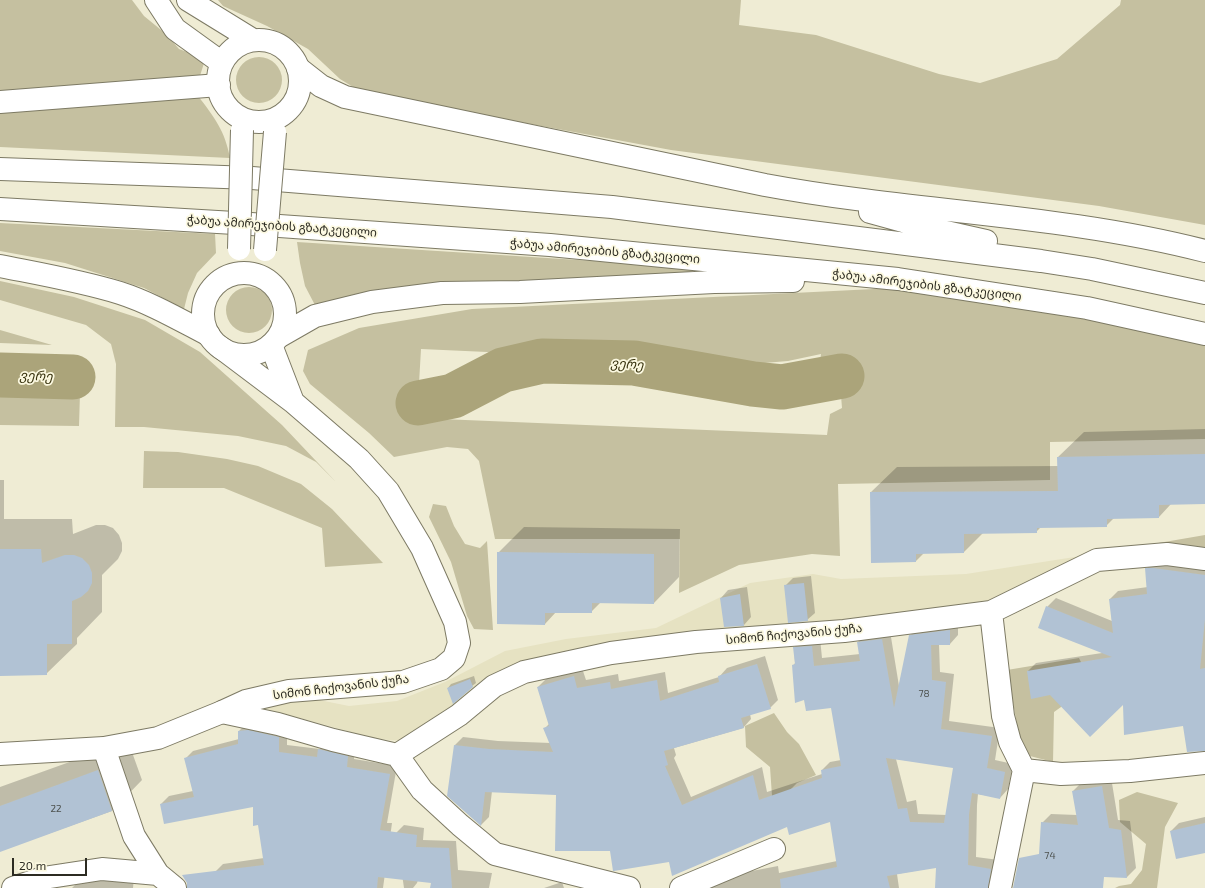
<!DOCTYPE html>
<html>
<head>
<meta charset="utf-8">
<style>
	body { margin:0 }
	#map { position:relative; width:1205px; height:888px; overflow:hidden; background:#efecd4; font-family:"Exo 2",sans-serif }
	canvas { display:block }
	.scale { position:absolute; left:12px; top:858px; width:75px; height:18px; box-sizing:border-box; border:2px solid #2c2b22; border-top:0; padding-left:5px; font-size:12px; line-height:14px; white-space:nowrap; color:#2c2b22; -webkit-text-stroke:3px #fcf9e1; paint-order:stroke }
</style>
</head>
<body>
<div id="map">
<canvas width="1205" height="888"></canvas>
<div class="scale">20 m</div>
</div>
<script>
const ctx = document.querySelector('canvas').getContext('2d');
ctx.lineJoin = 'round';
function fillPath(path, color) {
  ctx.fillStyle = color;
  ctx.fill(path, 'evenodd');
}
function stroke(path, color, width, dash) {
  ctx.strokeStyle = color;
  ctx.lineWidth = width;
  ctx.lineCap = dash ? 'butt' : 'round';
  ctx.setLineDash(dash || []);
  ctx.stroke(path);
}
function drawText(font, color, halo, rows, align = 'center') {
  ctx.font = font + ' "Exo 2","Noto Sans Georgian",sans-serif';
  ctx.lineWidth = 3.5;
  ctx.setLineDash([]);
  ctx.textBaseline = 'middle';
  ctx.strokeStyle = halo;
  ctx.fillStyle = color;
  for (const [text, x, y, turn = 0] of rows) {
    ctx.save();
    ctx.translate(x, y);
    ctx.rotate((+turn || 0) * Math.PI / 180);
    ctx.textAlign = isNaN(turn) ? turn : align;
    if (halo) ctx.strokeText(text, 0, 0);
    ctx.fillText(text, 0, 0);
    ctx.restore();
  }
}
fillPath(new Path2D(`
	M 1100,553 L 990,602 L 513,669 L 403,741 L 376,739 L 260,707 L 304,697 L 349,706 L 397,701 L 445,682 L 505,651 L 566,639 L 656,628 L 750,583 L 813,574 L 841,579 L 966,574 Z`), '#e6e2c2');
fillPath(new Path2D(`
	M 0,0 L 132,0 L 144,16 L 166,34 L 179,49 L 195,55 L 204,63 L 199,79 L 0,93 Z
	M 218,0 L 741,0 L 739,25 L 816,35 L 939,74 L 980,83 L 1057,59 L 1120,5 L 1121,0 L 1205,0 L 1205,225 L 1099,206 L 671,150 L 363,93 L 340,79 L 308,49 L 267,26 L 223,6 Z
	M236 80a23 23 0 1 1 46 0a23 23 0 1 1-46 0Z
	M 198,96 C 215,118 225,131 230,158 L 0,147 L 0,110 Z
	M 0,223 L 215,234 L 216,253 L 197,273 L 188,293 L 184,309 L 144,288 L 65,263 L 0,251 Z
	M 297,242 L 719,269 L 316,307 L 305,286 L 300,263 Z
	M 0,281 L 74,297 L 145,320 L 200,352 L 282,425 L 336,482 L 316,462 L 286,446 L 238,436 L 144,427 L 115,427 L 116,364 L 111,344 L 86,325 L 0,300 Z
	M226 310a23 23 0 1 1 46 0a23 23 0 1 1-46 0Z
	M 894,288 L 1057,312 L 1205,344 L 1205,439 L 1050,442 L 1050,480 L 838,484 L 840,556 L 812,554 L 739,565 L 679,593 L 680,539 L 495,539 L 479,461 L 468,449 L 447,447 L 394,457 L 369,433 L 310,384 L 303,371 L 308,350 L 359,328 L 472,309 ZM 421,349 L 752,364 L 788,361 L 821,354 L 820,361 L 838,359 L 842,408 L 830,414 L 827,435 L 417,418 Z
	M 0,330 L 52,345 L 0,343 Z
	M 0,391 L 80,393 L 79,426 L 0,425 Z
	M 144,451 L 178,452 L 227,459 L 258,466 L 301,484 L 332,509 L 383,563 L 325,567 L 322,528 L 224,488 L 143,488 Z
	M 433,504 L 446,506 L 454,526 L 465,544 L 480,548 L 487,541 L 493,630 L 474,629 L 467,616 L 451,562 L 429,517 Z
	M 1205,535 L 1205,548 L 1194,546 L 1141,546 Z
	M 1079,658 L 1092,685 L 1054,712 L 1053,762 L 1030,756 L 1020,741 L 1007,670 Z
	M 774,713 L 787,732 L 799,744 L 816,775 L 797,783 L 783,797 L 772,796 L 770,767 L 746,747 L 745,726 Z
	M 1137,792 L 1178,803 L 1165,827 L 1157,888 L 1115,888 L 1119,886 L 1131,884 L 1142,870 L 1146,844 L 1120,822 L 1119,800 Z`), '#c5c0a0');
fillPath(new Path2D(`
	M 1205,429 L 1205,503 L 1171,504 L 1159,517 L 1114,518 L 1106,526 L 1041,527 L 1036,532 L 984,532 L 964,552 L 924,553 L 916,561 L 872,562 L 871,492 L 897,467 L 1058,466 L 1058,457 L 1084,432 Z
	M 0,480 L 4,480 L 4,519 L 72,519 L 73,534 L 96,525 L 105,525 L 113,528 L 119,535 L 122,543 L 122,551 L 118,559 L 102,575 L 102,612 L 77,638 L 77,644 L 46,674 L 0,675 Z
	M 524,527 L 680,529 L 679,577 L 654,603 L 601,602 L 591,612 L 556,612 L 545,624 L 498,553 Z
	M 1154,561 L 1205,566 L 1205,749 L 1184,725 L 1124,703 L 1028,671 L 1036,663 L 1102,653 L 1047,607 L 1056,598 L 1112,621 L 1110,599 L 1118,591 L 1148,587 L 1146,569 Z
	M 811,576 L 815,613 L 807,620 L 785,586 L 793,578 Z
	M 747,587 L 751,617 L 744,625 L 721,598 L 728,590 Z
	M 958,622 L 958,635 L 950,644 L 939,644 L 940,672 L 954,674 L 949,721 L 1000,728 L 995,760 L 1013,764 L 1008,789 L 1000,798 L 978,794 L 977,805 L 976,857 L 999,860 L 999,888 L 936,888 L 937,867 L 897,874 L 899,888 L 703,888 L 736,874 L 778,866 L 779,873 L 837,861 L 831,821 L 787,826 L 669,861 L 557,794 L 492,791 L 489,817 L 481,825 L 448,795 L 455,745 L 463,737 L 498,741 L 551,743 L 544,729 L 549,724 L 538,687 L 546,679 L 582,668 L 586,680 L 618,674 L 619,681 L 665,672 L 668,693 L 719,677 L 727,668 L 765,656 L 778,700 L 770,708 L 750,714 L 751,719 L 743,728 L 674,748 L 676,755 L 674,758 L 691,797 L 762,767 L 767,792 L 822,774 L 822,770 L 830,762 L 841,760 L 832,707 L 805,699 L 793,666 L 795,663 L 794,648 L 802,639 L 820,638 L 822,658 L 860,654 L 858,642 L 866,634 L 890,631 L 899,686 L 910,636 L 918,627 ZM 896,759 L 954,767 L 947,815 L 918,814 L 916,800 L 907,802 Z
	M 474,676 L 476,683 L 472,686 L 448,688 L 451,684 Z
	M 247,723 L 287,730 L 287,745 L 320,749 L 327,741 L 355,748 L 354,759 L 397,766 L 387,823 L 392,823 L 383,888 L 217,888 L 215,872 L 223,864 L 264,858 L 259,824 L 254,806 L 161,804 L 169,796 L 193,791 L 185,759 L 193,751 L 239,739 L 239,731 Z
	M 128,741 L 142,780 L 112,811 L 0,851 L 0,787 Z
	M 1111,777 L 1118,820 L 1130,821 L 1136,868 L 1127,877 L 1036,871 L 1038,855 L 1040,853 L 1042,823 L 1051,814 L 1077,815 L 1073,791 L 1082,782 Z
	M 1205,817 L 1205,852 L 1171,831 L 1179,823 Z
	M 404,825 L 424,828 L 423,840 L 456,841 L 458,870 L 492,873 L 489,888 L 431,888 L 432,882 L 418,880 L 417,883 L 413,888 L 404,888 L 396,833 Z
	M 134,878 L 133,888 L 72,888 L 79,881 Z
	M 562,882 L 564,888 L 544,888 Z`), '#0003');
stroke(new Path2D(`
	M 0,375 L 73,377
	M 418,403 L 453,396 L 503,370 L 542,361 L 634,363 L 753,384 L 782,387 L 842,376`), '#aba47a', 45);
fillPath(new Path2D(`
	M 1205,454 L 1205,504 L 1159,505 L 1159,518 L 1107,519 L 1107,527 L 1037,528 L 1037,533 L 964,534 L 964,553 L 916,554 L 916,562 L 871,563 L 870,492 L 1058,491 L 1057,457 Z
	M 0,549 L 41,549 L 42,563 L 65,555 L 74,555 L 82,558 L 89,565 L 92,573 L 92,583 L 88,591 L 81,597 L 72,601 L 72,644 L 47,644 L 47,675 L 0,676 Z
	M 497,552 L 654,554 L 654,604 L 592,603 L 592,613 L 545,613 L 545,625 L 497,624 Z
	M 1145,568 L 1153,568 L 1205,575 L 1205,619 L 1200,669 L 1205,668 L 1205,751 L 1187,752 L 1183,726 L 1124,735 L 1123,705 L 1090,737 L 1050,695 L 1031,699 L 1027,671 L 1112,657 L 1038,628 L 1046,606 L 1113,633 L 1109,599 L 1147,594 Z
	M 804,583 L 808,621 L 788,623 L 784,585 Z
	M 740,594 L 744,626 L 724,627 L 720,598 Z
	M 950,630 L 950,645 L 931,645 L 932,680 L 946,682 L 941,729 L 992,736 L 987,768 L 1005,772 L 1000,799 L 972,793 L 969,814 L 968,865 L 991,869 L 988,888 L 935,888 L 936,868 L 887,876 L 890,888 L 781,888 L 780,879 L 837,867 L 830,822 L 789,835 L 787,827 L 672,876 L 669,862 L 614,871 L 613,871 L 610,851 L 555,851 L 556,795 L 485,792 L 481,826 L 447,796 L 454,745 L 489,749 L 553,752 L 543,728 L 549,726 L 537,687 L 574,676 L 577,688 L 610,682 L 611,689 L 657,680 L 660,701 L 719,682 L 718,676 L 757,664 L 771,709 L 741,718 L 744,728 L 664,751 L 668,765 L 665,766 L 682,805 L 753,775 L 759,800 L 822,778 L 821,770 L 841,766 L 831,708 L 806,711 L 804,700 L 795,703 L 792,665 L 795,664 L 793,647 L 812,646 L 814,666 L 860,661 L 857,642 L 882,639 L 894,708 L 909,635 ZM 886,758 L 953,768 L 944,823 L 910,822 L 907,808 L 898,809 Z
	M 470,679 L 473,687 L 453,704 L 447,688 Z
	M 248,730 L 279,737 L 279,752 L 317,757 L 318,749 L 348,756 L 347,767 L 390,774 L 380,830 L 417,835 L 416,847 L 449,848 L 452,888 L 430,888 L 431,883 L 378,877 L 377,888 L 187,888 L 187,883 L 182,875 L 264,865 L 258,825 L 253,826 L 253,807 L 164,824 L 160,804 L 194,797 L 184,758 L 238,744 L 238,731 Z
	M 98,770 L 112,811 L 0,852 L 0,806 Z
	M 1102,786 L 1109,828 L 1121,830 L 1127,878 L 1104,877 L 1103,888 L 1013,888 L 1019,858 L 1039,854 L 1041,822 L 1078,825 L 1072,791 Z
	M 1205,823 L 1205,853 L 1176,859 L 1170,831 Z`), '#b1c2d4');
const minor = new Path2D(`
	M 991,612 L 1003,716 L 1010,742 L 1024,770 L 1061,774 L 1130,771 L 1205,763
	M 222,712 L 278,724 L 333,740 L 397,755 L 422,790 L 460,825 L 495,854 L 629,888
	M 104,748 L 134,836 L 158,874 L 175,888
	M 397,755 L 459,715 L 494,686 L 524,672 L 611,653 L 696,642 L 844,631 L 991,612 L 1097,560 L 1167,554 L 1205,559
	M 13,888 L 43,878 L 102,869 L 158,874
	M 681,888 L 774,849
	M 1000,888 L 1024,770`);
const tertiary = new Path2D(`
	M 271,345 L 293,402
	M 0,754 L 104,748 L 158,738 L 222,712 L 246,701 L 289,691 L 403,682 L 441,669 L 454,658 L 459,643 L 455,622 L 422,548 L 388,491 L 359,459 L 293,402 L 220,347`);
const secondary = new Path2D(`
	M 156,0 L 175,29 L 222,63
	M 188,0 L 253,40
	M218 81a41 41 0 1 1 82 0a41 41 0 1 1-82 0Z
	M203 314a41 41 0 1 1 82 0a41 41 0 1 1-82 0Z`);
const primary = new Path2D(`
	M 298,68 L 321,86 L 345,97 L 765,185 C 910,212 1061,214 1205,251
	M 0,102 L 219,85
	M 0,169 L 252,178 L 612,207 L 1041,261 L 1092,269 L 1205,293
	M 0,209 L 251,224 L 550,245 L 898,279 L 1087,308 L 1205,334
	M 870,212 L 928,228 L 986,241
	M 0,266 C 40,274 81,281 120,293 C 151,303 180,320 209,335
	M 280,336 L 315,316 L 372,302 L 442,293 L 520,292 L 714,282 L 793,281`);
stroke(minor, '#7d7a64', 24);
stroke(tertiary, '#7d7a64', 24);
stroke(secondary, '#7d7a64', 24);
stroke(primary, '#7d7a64', 24);
stroke(minor, '#fff', 22);
stroke(tertiary, '#fff', 22);
stroke(secondary, '#fff', 22);
stroke(primary, '#fff', 22);
const secondaryBridge = new Path2D(`
	M 239,249 L 242,130
	M 265,250 L 275,132`);
stroke(secondaryBridge, '#7d7a64', 24, []);
stroke(secondaryBridge, '#fff', 22);
drawText('10px', '#4d514e', null, [
	["78",924,694],
	["22",56,809],
	["74",1050,856]
]);
drawText('12px', '#2c2b22', '#fcf9e1', [
	["ჭაბუა ამირეჯიბის გზატკეცილი",282,226,4],
	["ჭაბუა ამირეჯიბის გზატკეცილი",605,251,5],
	["ჭაბუა ამირეჯიბის გზატკეცილი",927,285,7],
	["სიმონ ჩიქოვანის ქუჩა",794,634,-5],
	["სიმონ ჩიქოვანის ქუჩა",341,687,-7]
]);
drawText('italic 13px', '#38330f', '#fcf9e1', [
	["ვერე",627,364,4],
	["ვერე",36,376,2]
]);
</script>
</body>
</html>
